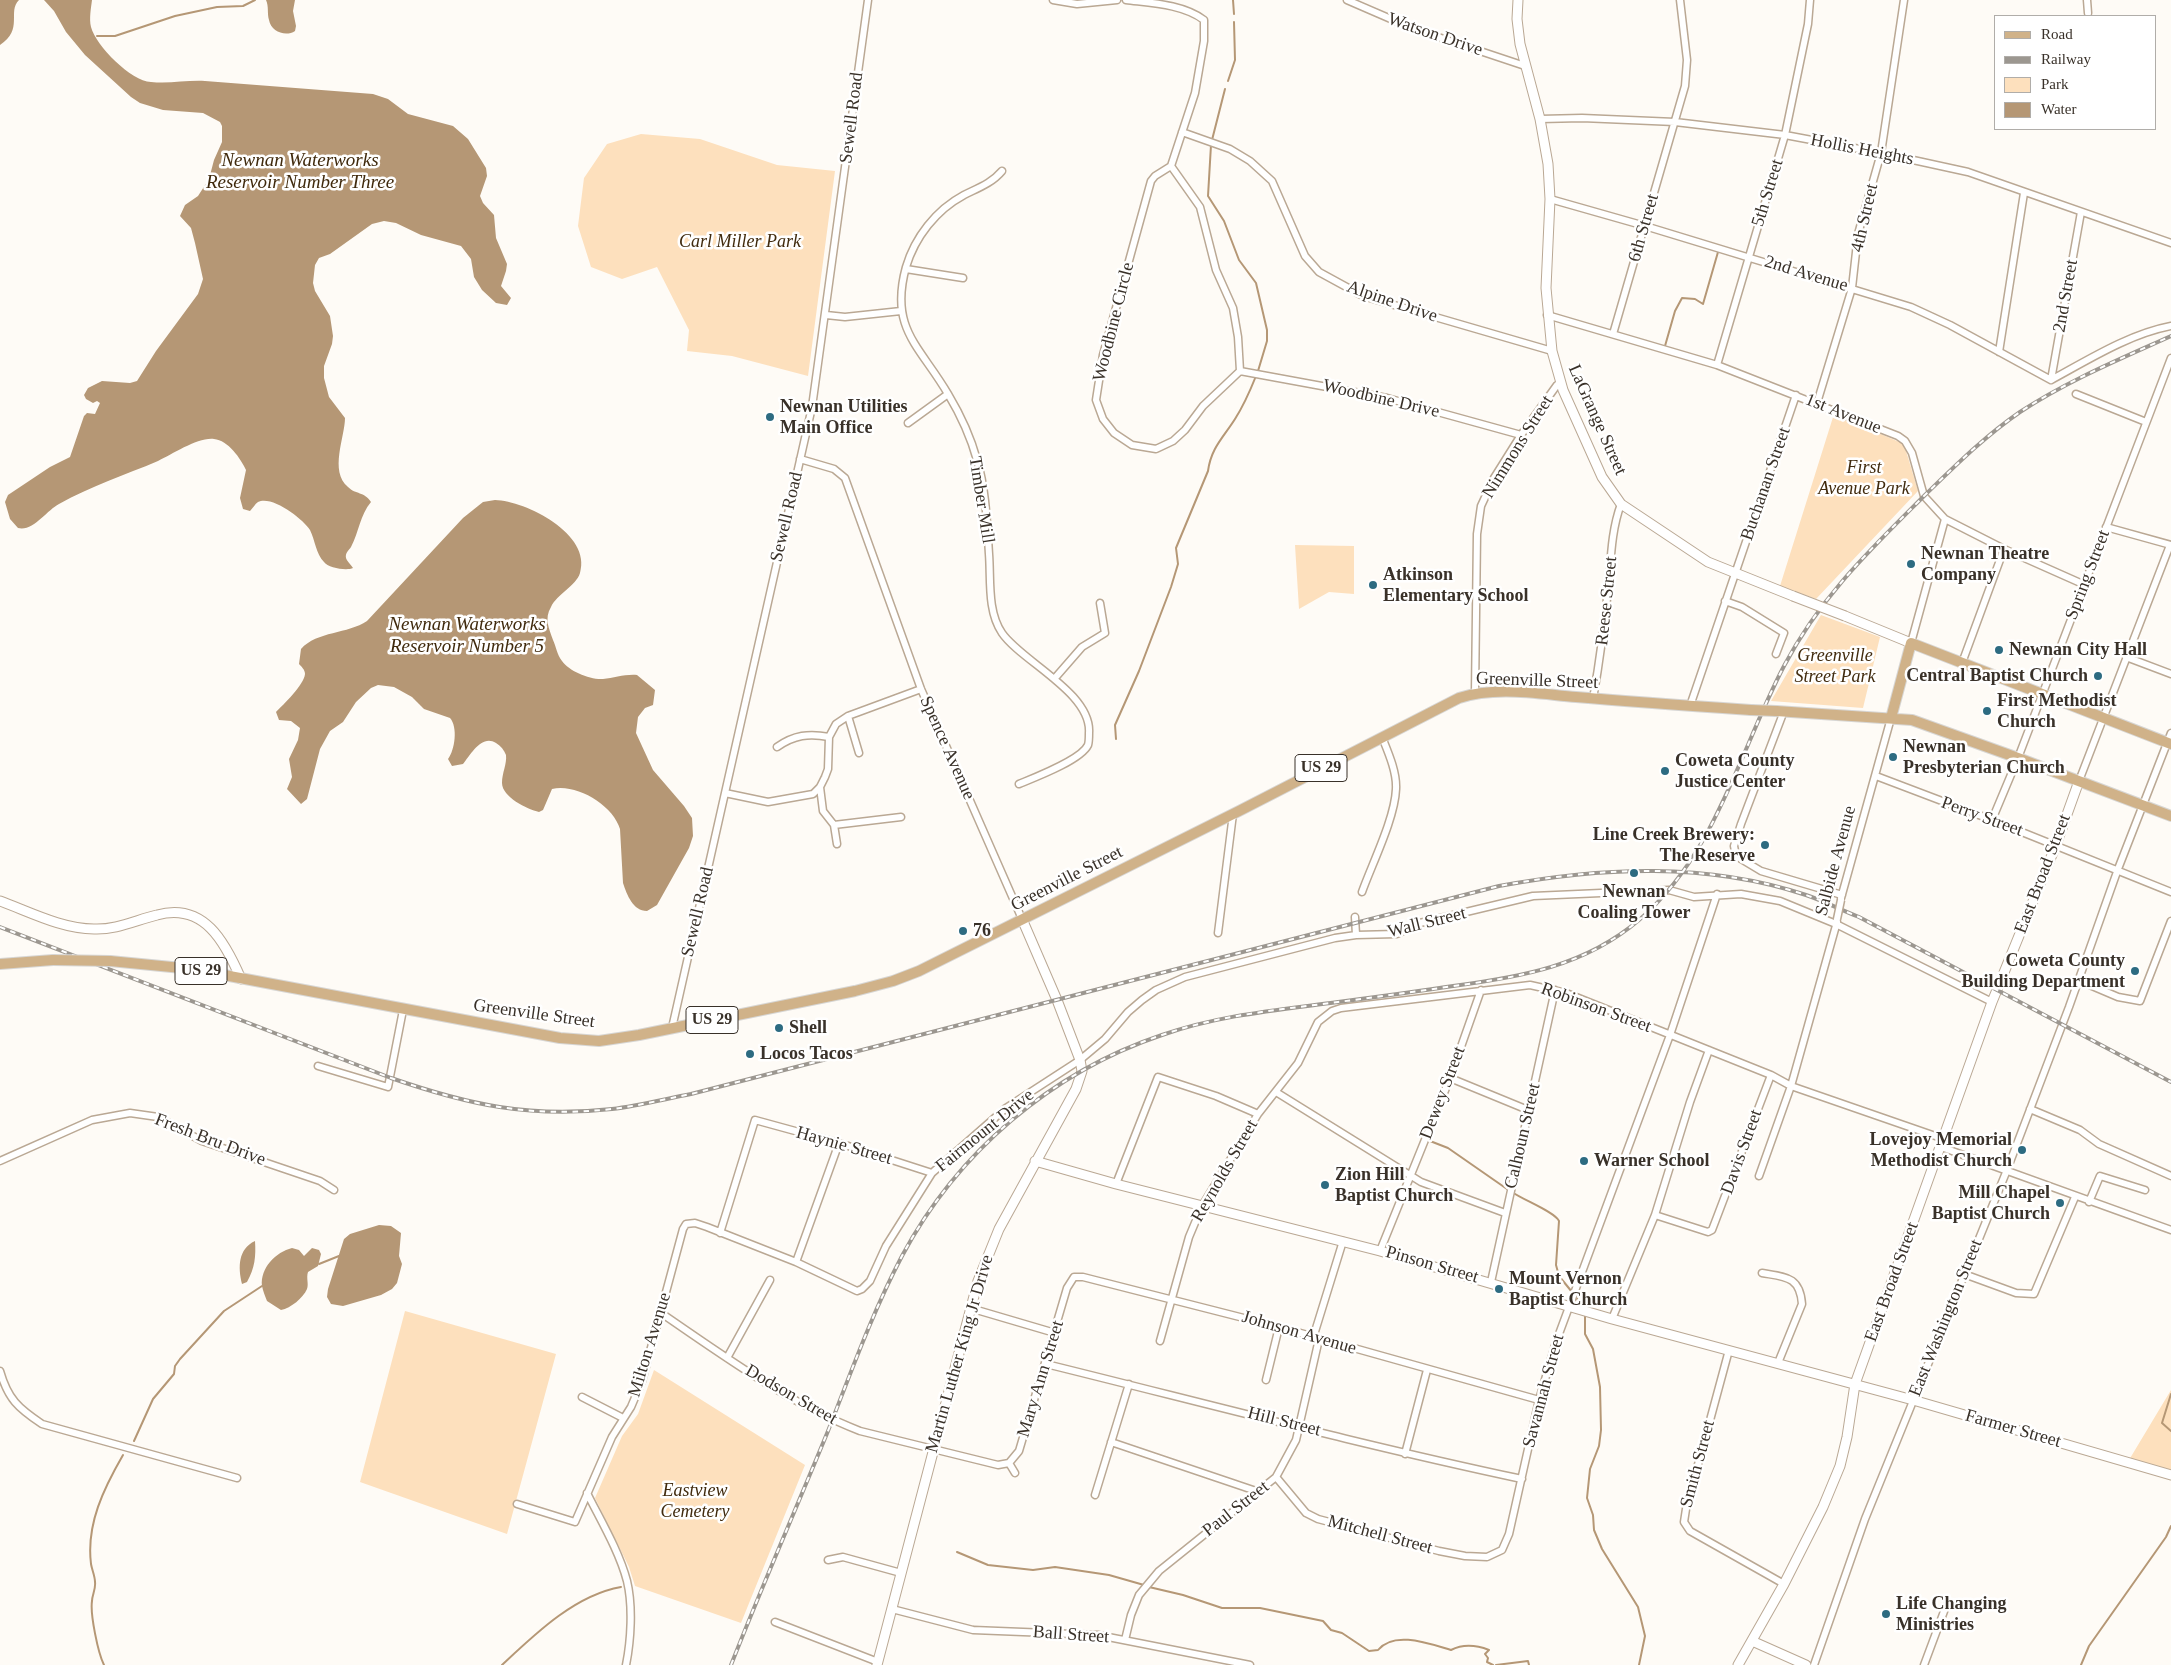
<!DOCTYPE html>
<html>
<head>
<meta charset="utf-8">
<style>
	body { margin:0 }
	#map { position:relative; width:2171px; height:1665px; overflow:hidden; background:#fefbf6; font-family:Georgia,serif }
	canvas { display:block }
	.legend { position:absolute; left:1994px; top:15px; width:162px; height:115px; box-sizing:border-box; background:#fff; border:1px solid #b0ada9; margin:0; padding:6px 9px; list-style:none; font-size:15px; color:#393129 }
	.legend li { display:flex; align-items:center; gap:10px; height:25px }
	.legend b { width:25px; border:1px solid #b0ada9 }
</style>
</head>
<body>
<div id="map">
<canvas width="2171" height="1665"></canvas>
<ul class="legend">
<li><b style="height:6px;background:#d0b289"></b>Road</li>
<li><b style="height:6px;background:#9c9790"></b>Railway</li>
<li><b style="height:14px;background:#fde0bd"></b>Park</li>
<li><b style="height:14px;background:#b59775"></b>Water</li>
</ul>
</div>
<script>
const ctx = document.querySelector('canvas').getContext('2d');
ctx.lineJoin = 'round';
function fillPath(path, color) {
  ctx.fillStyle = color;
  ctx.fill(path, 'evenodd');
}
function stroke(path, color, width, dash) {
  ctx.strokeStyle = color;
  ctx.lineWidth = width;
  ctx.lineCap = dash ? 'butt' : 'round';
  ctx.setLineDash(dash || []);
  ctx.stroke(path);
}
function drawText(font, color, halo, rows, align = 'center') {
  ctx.font = font + ' Georgia,serif';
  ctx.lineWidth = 5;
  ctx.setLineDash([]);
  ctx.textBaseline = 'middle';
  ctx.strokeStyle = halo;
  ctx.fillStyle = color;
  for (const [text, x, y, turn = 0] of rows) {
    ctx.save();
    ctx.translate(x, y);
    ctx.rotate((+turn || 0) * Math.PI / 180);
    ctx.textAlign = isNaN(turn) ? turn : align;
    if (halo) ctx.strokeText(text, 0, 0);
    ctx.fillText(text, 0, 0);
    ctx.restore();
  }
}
fillPath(new Path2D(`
	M 641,134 L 700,139 L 777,165 L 835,171 L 808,376 L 732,356 L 687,351 L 689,330 L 657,267 L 622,279 L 591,267 L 578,226 L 584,178 L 607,144 Z
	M 1834,414 L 1904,444 L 1918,491 L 1816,599 L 1780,586 Z
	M 1295,545 L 1354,546 L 1354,594 L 1329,592 L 1299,609 Z
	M 1821,615 L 1880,637 L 1863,708 L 1771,701 Z
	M 405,1311 L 556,1354 L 507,1534 L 360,1482 Z
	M 654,1370 L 805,1465 L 741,1623 L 635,1586 L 629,1567 L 595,1498 L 622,1436 L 638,1414 Z
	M 2171,1390 L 2171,1477 L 2126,1465 Z`), '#fde0bd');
fillPath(new Path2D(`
	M 0,0 L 19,0 C 7,12 24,29 0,45 Z
	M 44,0 L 92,0 C 91,8 89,19 91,27 C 96,46 131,81 151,82 C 169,84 187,80 205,81 L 373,94 L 388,99 L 408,114 L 453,126 L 468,139 L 486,168 L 487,176 L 480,196 L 483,203 L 494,215 L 496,238 L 507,264 L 506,271 L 501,286 L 511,298 L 507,305 L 496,303 L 482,290 L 474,277 L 471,259 L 461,246 L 421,235 L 396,223 L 384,221 L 372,224 L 330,254 L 319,258 L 315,265 L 313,283 L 315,291 L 330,316 L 333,336 L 332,344 L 324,366 L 324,378 L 329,397 L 345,418 C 345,437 329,471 348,487 C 356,495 364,491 371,502 C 360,515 359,532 351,547 C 349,550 345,553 346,558 C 347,561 351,565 353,568 C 347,571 328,568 324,562 C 316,554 315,540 310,530 C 303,519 272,495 258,502 C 255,504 253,508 250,511 L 243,509 L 240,498 L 246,470 C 241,459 228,440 214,439 C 198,437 173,454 158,461 C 125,475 91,486 59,504 C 47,510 33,532 18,528 L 10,519 L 5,502 L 8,495 L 50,467 L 70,457 L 84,416 L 87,413 L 95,414 L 100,403 L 97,401 L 93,403 L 86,399 L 84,395 L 88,388 L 102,381 L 130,383 L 137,381 L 156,351 L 198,294 L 203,279 L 195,243 L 191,228 L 180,216 L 185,205 L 198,196 L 209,179 L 214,160 L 222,142 L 222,126 L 220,122 L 203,113 L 163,110 L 140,103 L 131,97 L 85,55 L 66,32 L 54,11 Z
	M 266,0 L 295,0 L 293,11 L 296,26 L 295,31 C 286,37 271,32 269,20 C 267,13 269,7 266,0 Z
	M 495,500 C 526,501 592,534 580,573 C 576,586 557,594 551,607 C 544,619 549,628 553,640 C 556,646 557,655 562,661 C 569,671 590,680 603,679 C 614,678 625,674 637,675 L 655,690 L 653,705 L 645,708 L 638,717 L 636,733 L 653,770 L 684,806 L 692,818 L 693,836 L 689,848 L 657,905 L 647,911 C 633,911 627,895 623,883 L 620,829 C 613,805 576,783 552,789 L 543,810 L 539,812 C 527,809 502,797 502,783 C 502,773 507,764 506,755 C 504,750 501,746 496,743 C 482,734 471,754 463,764 L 452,766 L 448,759 C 455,750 458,727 450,718 L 424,709 L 412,697 L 394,687 L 378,685 L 371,688 L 356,702 L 343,722 L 330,731 L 320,749 L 307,799 L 301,804 L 287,789 L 292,777 L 289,759 L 298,740 L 300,728 L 291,721 L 279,720 L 276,712 C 283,705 304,685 305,674 C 305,670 302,667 299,664 L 301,649 C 317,631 348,634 367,621 L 463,518 L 483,502 Z
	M 379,1225 L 391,1226 L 401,1233 L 399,1256 L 402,1264 L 397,1283 L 392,1289 L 381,1295 L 343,1306 L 331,1304 L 327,1297 L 328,1289 L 344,1239 L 350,1234 Z
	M 255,1241 C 256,1256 255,1268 247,1282 L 242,1284 C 238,1267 238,1249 255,1241 Z
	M 292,1248 L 299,1250 L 304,1256 L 312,1248 L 319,1250 L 321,1254 L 318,1266 L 308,1272 C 306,1278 309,1284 307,1289 C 303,1298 291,1308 281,1310 L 267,1301 C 265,1296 263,1291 262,1286 C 260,1268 276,1252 292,1248 Z`), '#b59775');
stroke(new Path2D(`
	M 1233,0 L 1234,14
	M 97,36 L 115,36 L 175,16 L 217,7 L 243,6 L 255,0
	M 1228,81 L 1235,60 L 1234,22
	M 1212,140 L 1225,89
	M 1211,145 L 1208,196 L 1224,221 L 1239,260 L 1256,283 L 1267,330 L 1267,341 L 1258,371
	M 1665,346 L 1675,311 L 1682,298 L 1695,299 L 1703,304 L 1718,252
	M 1116,739 L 1115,725 L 1139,671 L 1171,587 L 1178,564 L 1176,548 L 1208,471 C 1211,448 1223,438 1235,419 C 1244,405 1250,391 1256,376
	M 1430,1141 L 1448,1148 L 1507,1189
	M 1512,1192 C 1523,1200 1555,1212 1559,1221 L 1556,1265 L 1559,1276 L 1572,1292
	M 319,1264 L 339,1256
	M 1575,1295 L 1581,1306
	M 1585,1315 L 1585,1334 L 1593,1349 L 1600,1387 L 1601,1430 L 1599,1446 L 1590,1469 L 1587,1498 L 1593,1515 L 1594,1530 L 1602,1549 L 1638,1607 L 1645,1636 L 1639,1665
	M 2171,1394 L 2162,1423 L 2171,1431
	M 134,1441 L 153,1399 L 174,1374 L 175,1366 L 180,1359 L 224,1311 L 262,1286
	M 957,1552 L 988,1565 L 1033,1570 L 1055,1567 L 1109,1575 L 1144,1585
	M 1149,1587 L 1183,1595 L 1222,1608 L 1260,1608 L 1323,1621 L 1331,1630 L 1342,1633 L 1369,1651 L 1378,1650 C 1394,1630 1430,1644 1451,1650 C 1463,1644 1476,1645 1489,1650 L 1485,1654 L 1488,1658 L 1487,1662 L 1493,1665
	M 104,1665 C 98,1653 90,1614 92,1601 C 92,1595 96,1589 95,1582 C 95,1576 92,1570 91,1564 C 86,1524 104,1488 123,1455
	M 502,1665 C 535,1634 575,1595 621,1587
	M 1496,1665 L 1528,1661 L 1529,1665
	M 2081,1665 L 2089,1646 L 2166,1537 L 2171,1526`), '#b59775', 2);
const street = new Path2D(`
	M 1053,0 L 1077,4 L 1117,0
	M 1126,0 C 1150,3 1183,4 1204,20 L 1204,41 L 1195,93 L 1171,166
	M 1347,0 L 1414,29 L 1525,66
	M 2087,0 L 2088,13
	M 1540,119 L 1582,118 L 1675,122 L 1785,135 L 1881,153 L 1968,172 L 2171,243
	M 1182,132 L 1230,149 L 1250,161 L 1272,181 L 1305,256 L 1319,272 L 1363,296 L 1552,351
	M 1171,166 L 1200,207 L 1216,270 L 1233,308 L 1238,337 L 1240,371 L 1203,406 L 1185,430 L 1173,441 L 1156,449 L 1132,445 L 1114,433 L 1103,419 L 1096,400 L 1103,355 L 1151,181 L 1155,176 Z
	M 1002,171 C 992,183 978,188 964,195 C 936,210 915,237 906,267 C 889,329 920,346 948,394 C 960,414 971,438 977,460 C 986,489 987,524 989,554 C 991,579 987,611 1002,633 C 1021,661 1092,693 1089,733 C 1089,736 1089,742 1088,745 C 1081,760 1036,777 1019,784
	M 1550,199 L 1645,226 L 1911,307 L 1950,325 L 2051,380
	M 906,269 L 963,278
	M 826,315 L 845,317 L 901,311
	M 1547,315 L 1717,365 L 1898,436 L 1905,441 L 1912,453 L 1924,496 L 1945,519 L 2004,549 L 2085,585
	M 1613,334 L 1685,86 L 1687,60 L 1680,0
	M 1999,352 L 2024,193
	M 1717,365 L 1785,135 L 1808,24 L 1810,0
	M 1240,371 L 1387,398 L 1521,435
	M 2051,380 L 2081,212
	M 2051,380 C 2088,360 2129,334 2171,326
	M 2076,394 L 2146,422
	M 1817,403 L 1852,288 L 1858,234 L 1881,153 L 1904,0
	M 908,423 L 948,394
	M 800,459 L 834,469 L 845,478 L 921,689 L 1022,919
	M 2106,527 L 2171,545
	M 1725,601 L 1742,607 L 1784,633 L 1776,654
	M 1911,643 L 1945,519
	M 2126,657 L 2171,674
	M 1962,663 L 2004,549
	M 1055,678 L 1082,647 L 1105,633 L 1100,603
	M 1475,693 L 1477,534 L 1481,506 L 1494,478 L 1521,435 L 1557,385 L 1561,384
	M 1593,699 C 1600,659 1605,620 1609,580 C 1611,555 1612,528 1621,504
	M 1690,706 L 1796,395
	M 1784,711 L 1741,824 L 1734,846 L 1736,856 L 1761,871 L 1842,895
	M 848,716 L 859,753
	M 777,747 C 794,735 809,733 829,737
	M 1876,776 L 1992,820 L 2171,892
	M 2079,781 L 2170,545
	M 820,787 L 823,811 L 834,825 L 901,817
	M 725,793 L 768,802 L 813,794 L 820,787 L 825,777 L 828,769 L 829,737 L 836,724 L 848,716 L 921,689
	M 1992,820 L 2018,758 L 2171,358
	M 834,825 L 837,844
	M 1362,892 C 1372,864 1395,818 1396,789 C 1397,772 1388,752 1382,737
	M 1841,898 L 1891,718
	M 1355,917 L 1356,935
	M 1218,933 L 1233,814
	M 2078,980 L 2118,997 L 2140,1001 L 2171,921
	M 672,1028 L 812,407 L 868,0
	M 318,1066 L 388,1087 L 403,1010
	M 1450,1078 L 1528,1110
	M 1276,1092 L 1421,1182 L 1505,1213
	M 2030,1109 L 2080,1130 L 2099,1144 L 2171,1176
	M 1941,1147 L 2171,1230
	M 0,1161 L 92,1120 L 130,1113 L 158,1117 L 202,1141 L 320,1181 L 334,1190
	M 1759,1176 L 1791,1086 L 1837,922
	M 1116,1184 L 1158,1077 L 1216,1096 L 1258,1114
	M 2089,1202 L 2100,1176 L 2145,1190
	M 1655,1215 L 1708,1232 L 1712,1230 L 1771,1075
	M 720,1233 L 755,1120 L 839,1143 L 932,1173
	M 1380,1251 L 1450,1078 L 1481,990
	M 796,1262 L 839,1143
	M 1762,1273 C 1785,1277 1800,1276 1802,1304 L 1778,1363
	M 1964,1274 L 2016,1293 L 2034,1294 L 2075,1197
	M 1491,1282 L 1555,990
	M 970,1308 L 1055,1333
	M 661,1313 C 724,1356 788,1403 860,1431 L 998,1465 L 1009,1463 L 1019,1451 L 1067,1288 L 1074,1277 L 1083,1277 L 1279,1327 L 1539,1400
	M 1612,1319 L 1655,1215 L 1690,1102 L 1709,1050
	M 1313,1338 L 1343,1241
	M 1160,1341 L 1189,1237 L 1202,1206 L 1258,1114 L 1298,1063 L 1318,1022 L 1332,1011 L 1341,1008 L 1530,985 L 1566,993 L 1771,1075 L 1791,1086 L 1944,1139
	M 1729,1350 L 1686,1509 L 1684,1522 L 1690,1531 L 1784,1584
	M 727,1358 L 770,1280
	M 1046,1364 C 1204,1403 1362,1445 1522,1479
	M 0,1371 C 8,1399 18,1408 42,1424 L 237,1478
	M 1266,1380 L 1279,1327
	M 582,1397 L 623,1418
	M 1111,1442 L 1259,1492
	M 1405,1454 L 1427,1370
	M 1009,1463 L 1015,1473
	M 1276,1477 L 1306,1513 L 1318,1519 L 1439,1551 L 1465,1556 L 1487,1557 L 1502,1550 L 1509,1534 L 1539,1400 L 1556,1342 L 1670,1035 L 1717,894
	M 587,1493 C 601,1521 619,1551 627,1581 C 633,1606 631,1640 626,1665
	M 1095,1495 L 1129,1384
	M 517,1504 L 575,1522 L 612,1437 L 631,1407 L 642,1381 L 683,1229 L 686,1224 L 695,1223 L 707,1227 L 796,1262 L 857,1291 L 862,1289 L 870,1281 L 886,1246 L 932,1173 L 1006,1108 L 1080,1060 L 1105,1039 L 1128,1012 L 1142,1000 L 1156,990 L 1185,977 L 1335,938 L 1356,935 L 1397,934 L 1420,923 L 1533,896 L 1669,890 L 1694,897 L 1741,894 L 1780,901 L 1836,924 L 1992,1002
	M 828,1560 L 843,1557 L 901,1573
	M 892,1609 L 973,1630 L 1098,1635 L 1250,1665
	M 775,1622 L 878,1662
	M 1125,1640 L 1131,1615 L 1139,1595 L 1159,1571 L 1276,1477 L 1296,1440 L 1319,1339
	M 1814,1665 L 1865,1519 L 2007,1170 L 2069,1007 L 2118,869 L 2171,733
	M 1924,1665 L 1946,1606`);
const secondary = new Path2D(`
	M 1518,0 L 1517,19 L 1520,44 L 1540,119 L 1548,164 L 1550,199 L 1546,288 L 1552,351 L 1563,390 L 1602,477 L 1621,504 L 1708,562 L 1793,596
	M 1845,616 L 1911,643
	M 0,901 C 30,912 62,929 94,929 C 116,930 136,920 157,915 C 204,902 225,942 241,979
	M 1035,1161 L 1116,1184 L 1380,1251 L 1612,1319 L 1913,1400 L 2171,1475
	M 1752,1641 L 1806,1665
	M 877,1665 L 978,1281 L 999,1229 L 1076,1089 L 1082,1071 L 1080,1060 L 1057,1000 L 1022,919
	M 1738,1665 L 1784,1584 L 1823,1507 L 1840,1466 L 1847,1437 L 1855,1384 L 1992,1002 L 2056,845 L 2079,781`);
const primary = new Path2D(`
	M 1776,711 L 1912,720 L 2018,758 L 2171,816
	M 1891,718 L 1911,643 L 2171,744
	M 110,961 L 192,969 L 560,1038 L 599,1041 L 639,1035 L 855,991 L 893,981 L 919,971 L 1239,811 L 1459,698 C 1496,686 1539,694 1576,697 C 1635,702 1693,706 1751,710
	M 0,964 L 53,960`);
stroke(street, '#baa894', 9);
stroke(secondary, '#baa894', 11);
stroke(primary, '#d7d6d4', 12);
stroke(street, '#fff', 6);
stroke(secondary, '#fff', 9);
stroke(primary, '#d0b289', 10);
const rail = new Path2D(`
	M 0,927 L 391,1078 C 469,1105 529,1118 612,1109 C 638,1106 665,1099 691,1094 L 1499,886 C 1602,867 1706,862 1806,895 C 1824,901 1841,910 1859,917 L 2171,1082
	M 731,1665 C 762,1586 796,1509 828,1431 C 851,1372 873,1311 902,1256 C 957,1153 1051,1072 1162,1035 C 1219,1015 1278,1010 1338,1002 C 1376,997 1414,992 1453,986 C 1521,977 1585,966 1639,920 C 1716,854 1739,752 1784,666 C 1821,596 1870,550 1925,495 C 1955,466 1985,436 2020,412 C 2067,381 2120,359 2171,336`);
stroke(rail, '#9c9790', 4);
stroke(rail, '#fff', 2, [5.5]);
const streetBridge = new Path2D(`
	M 1837,919 L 1841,900`);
const secondaryBridge = new Path2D(`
	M 1793,596 L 1845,616`);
const primaryBridge = new Path2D(`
	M 1751,710 L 1776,711
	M 53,960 L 110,961`);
stroke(streetBridge, '#baa894', 9, []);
stroke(secondaryBridge, '#baa894', 11, []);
stroke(primaryBridge, '#d7d6d4', 12, []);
stroke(streetBridge, '#fff', 6);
stroke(secondaryBridge, '#fff', 9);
stroke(primaryBridge, '#d0b289', 10);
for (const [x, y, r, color] of [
	[770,417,5,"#2d6b81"],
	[1911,564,5,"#2d6b81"],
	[1373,585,5,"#2d6b81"],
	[1999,650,5,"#2d6b81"],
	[2098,676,5,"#2d6b81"],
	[1987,711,5,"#2d6b81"],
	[1893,757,5,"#2d6b81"],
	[1665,771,5,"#2d6b81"],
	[1765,845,5,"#2d6b81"],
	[1634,873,5,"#2d6b81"],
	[963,931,5,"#2d6b81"],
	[2135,971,5,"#2d6b81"],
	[779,1028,5,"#2d6b81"],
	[750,1054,5,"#2d6b81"],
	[2022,1150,5,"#2d6b81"],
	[1584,1161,5,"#2d6b81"],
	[1325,1185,5,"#2d6b81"],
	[2060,1203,5,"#2d6b81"],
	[1499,1289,5,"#2d6b81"],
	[1886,1614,5,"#2d6b81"]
]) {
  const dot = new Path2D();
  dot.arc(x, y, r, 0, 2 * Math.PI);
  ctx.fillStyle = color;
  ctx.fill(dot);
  stroke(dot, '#fff', 2);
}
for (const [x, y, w] of [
	[1321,768,52],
	[201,971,52],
	[712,1020,52]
]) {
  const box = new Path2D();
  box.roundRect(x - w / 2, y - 13.5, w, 27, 4);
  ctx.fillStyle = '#fff';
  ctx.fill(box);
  stroke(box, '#393129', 1);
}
drawText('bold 16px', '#393129', null, [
	["US 29",1321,768],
	["US 29",201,971],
	["US 29",712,1020]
]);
drawText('18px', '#393129', '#fff', [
	["Watson Drive",1435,35,19],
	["Sewell Road",852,118,-83],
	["Hollis Heights",1862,150,11],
	["5th Street",1768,193,-73],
	["4th Street",1865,218,-77],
	["6th Street",1644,228,-74],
	["2nd Avenue",1806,274,17],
	["2nd Street",2066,296,-80],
	["Alpine Drive",1392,302,19],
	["Woodbine Circle",1114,322,-76],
	["Woodbine Drive",1381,399,13],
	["1st Avenue",1843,414,22],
	["LaGrange Street",1597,420,66],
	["Nimmons Street",1518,447,-58],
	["Buchanan Street",1766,484,-71],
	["Timber Mill",981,500,81],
	["Sewell Road",787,517,-77],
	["Spring Street",2088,575,-69],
	["Reese Street",1607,601,-84],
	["Greenville Street",1537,681,2],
	["Spence Avenue",947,748,66],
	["Perry Street",1982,817,20],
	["Salbide Avenue",1836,861,-75],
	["East Broad Street",2043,874,-69],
	["Greenville Street",1067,879,-27],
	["Sewell Road",698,912,-77],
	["Wall Street",1427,923,-14],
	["Robinson Street",1596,1008,20],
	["Greenville Street",534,1014,8],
	["Dewey Street",1443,1093,-69],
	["Fairmount Drive",985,1131,-39],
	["Calhoun Street",1523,1136,-77],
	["Fresh Bru Drive",210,1140,21],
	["Haynie Street",844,1146,16],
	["Davis Street",1742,1152,-70],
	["Reynolds Street",1225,1171,-60],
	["Pinson Street",1432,1265,16],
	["East Broad Street",1892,1282,-70],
	["East Washington Street",1946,1318,-68],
	["Johnson Avenue",1299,1333,16],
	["Milton Avenue",650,1345,-73],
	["Martin Luther King Jr Drive",960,1354,-74],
	["Mary Ann Street",1041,1379,-73],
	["Savannah Street",1544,1391,-75],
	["Dodson Street",791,1395,30],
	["Hill Street",1284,1422,14],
	["Farmer Street",2013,1429,16],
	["Smith Street",1698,1464,-75],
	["Paul Street",1236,1509,-38],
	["Mitchell Street",1380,1535,15],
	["Ball Street",1071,1635,4]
]);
drawText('italic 18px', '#412b0e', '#fff', [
	["Carl Miller Park",740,242],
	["First",1864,468],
	["Avenue Park",1864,489],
	["Greenville",1835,656],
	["Street Park",1835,677],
	["Eastview",695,1491],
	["Cemetery",695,1512]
]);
drawText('bold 18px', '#393129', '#fff', [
	["Newnan Utilities",780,407],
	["Main Office",780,428],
	["Newnan Theatre",1921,554],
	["Company",1921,575],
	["Atkinson",1383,575],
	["Elementary School",1383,596],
	["Newnan City Hall",2009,650],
	["Central Baptist Church",2088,676,"right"],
	["First Methodist",1997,701],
	["Church",1997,722],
	["Newnan",1903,747],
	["Presbyterian Church",1903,768],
	["Coweta County",1675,761],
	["Justice Center",1675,782],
	["Line Creek Brewery:",1755,835,"right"],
	["The Reserve",1755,856,"right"],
	["Newnan",1634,892,"center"],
	["Coaling Tower",1634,913,"center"],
	["76",973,931],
	["Coweta County",2125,961,"right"],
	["Building Department",2125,982,"right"],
	["Shell",789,1028],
	["Locos Tacos",760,1054],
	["Lovejoy Memorial",2012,1140,"right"],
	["Methodist Church",2012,1161,"right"],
	["Warner School",1594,1161],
	["Zion Hill",1335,1175],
	["Baptist Church",1335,1196],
	["Mill Chapel",2050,1193,"right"],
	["Baptist Church",2050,1214,"right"],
	["Mount Vernon",1509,1279],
	["Baptist Church",1509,1300],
	["Life Changing",1896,1604],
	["Ministries",1896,1625]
], 'left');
drawText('italic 19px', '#402a0d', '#fff', [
	["Newnan Waterworks",300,161],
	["Reservoir Number Three",300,183],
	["Newnan Waterworks",467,625],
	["Reservoir Number 5",467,647]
]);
</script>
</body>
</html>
